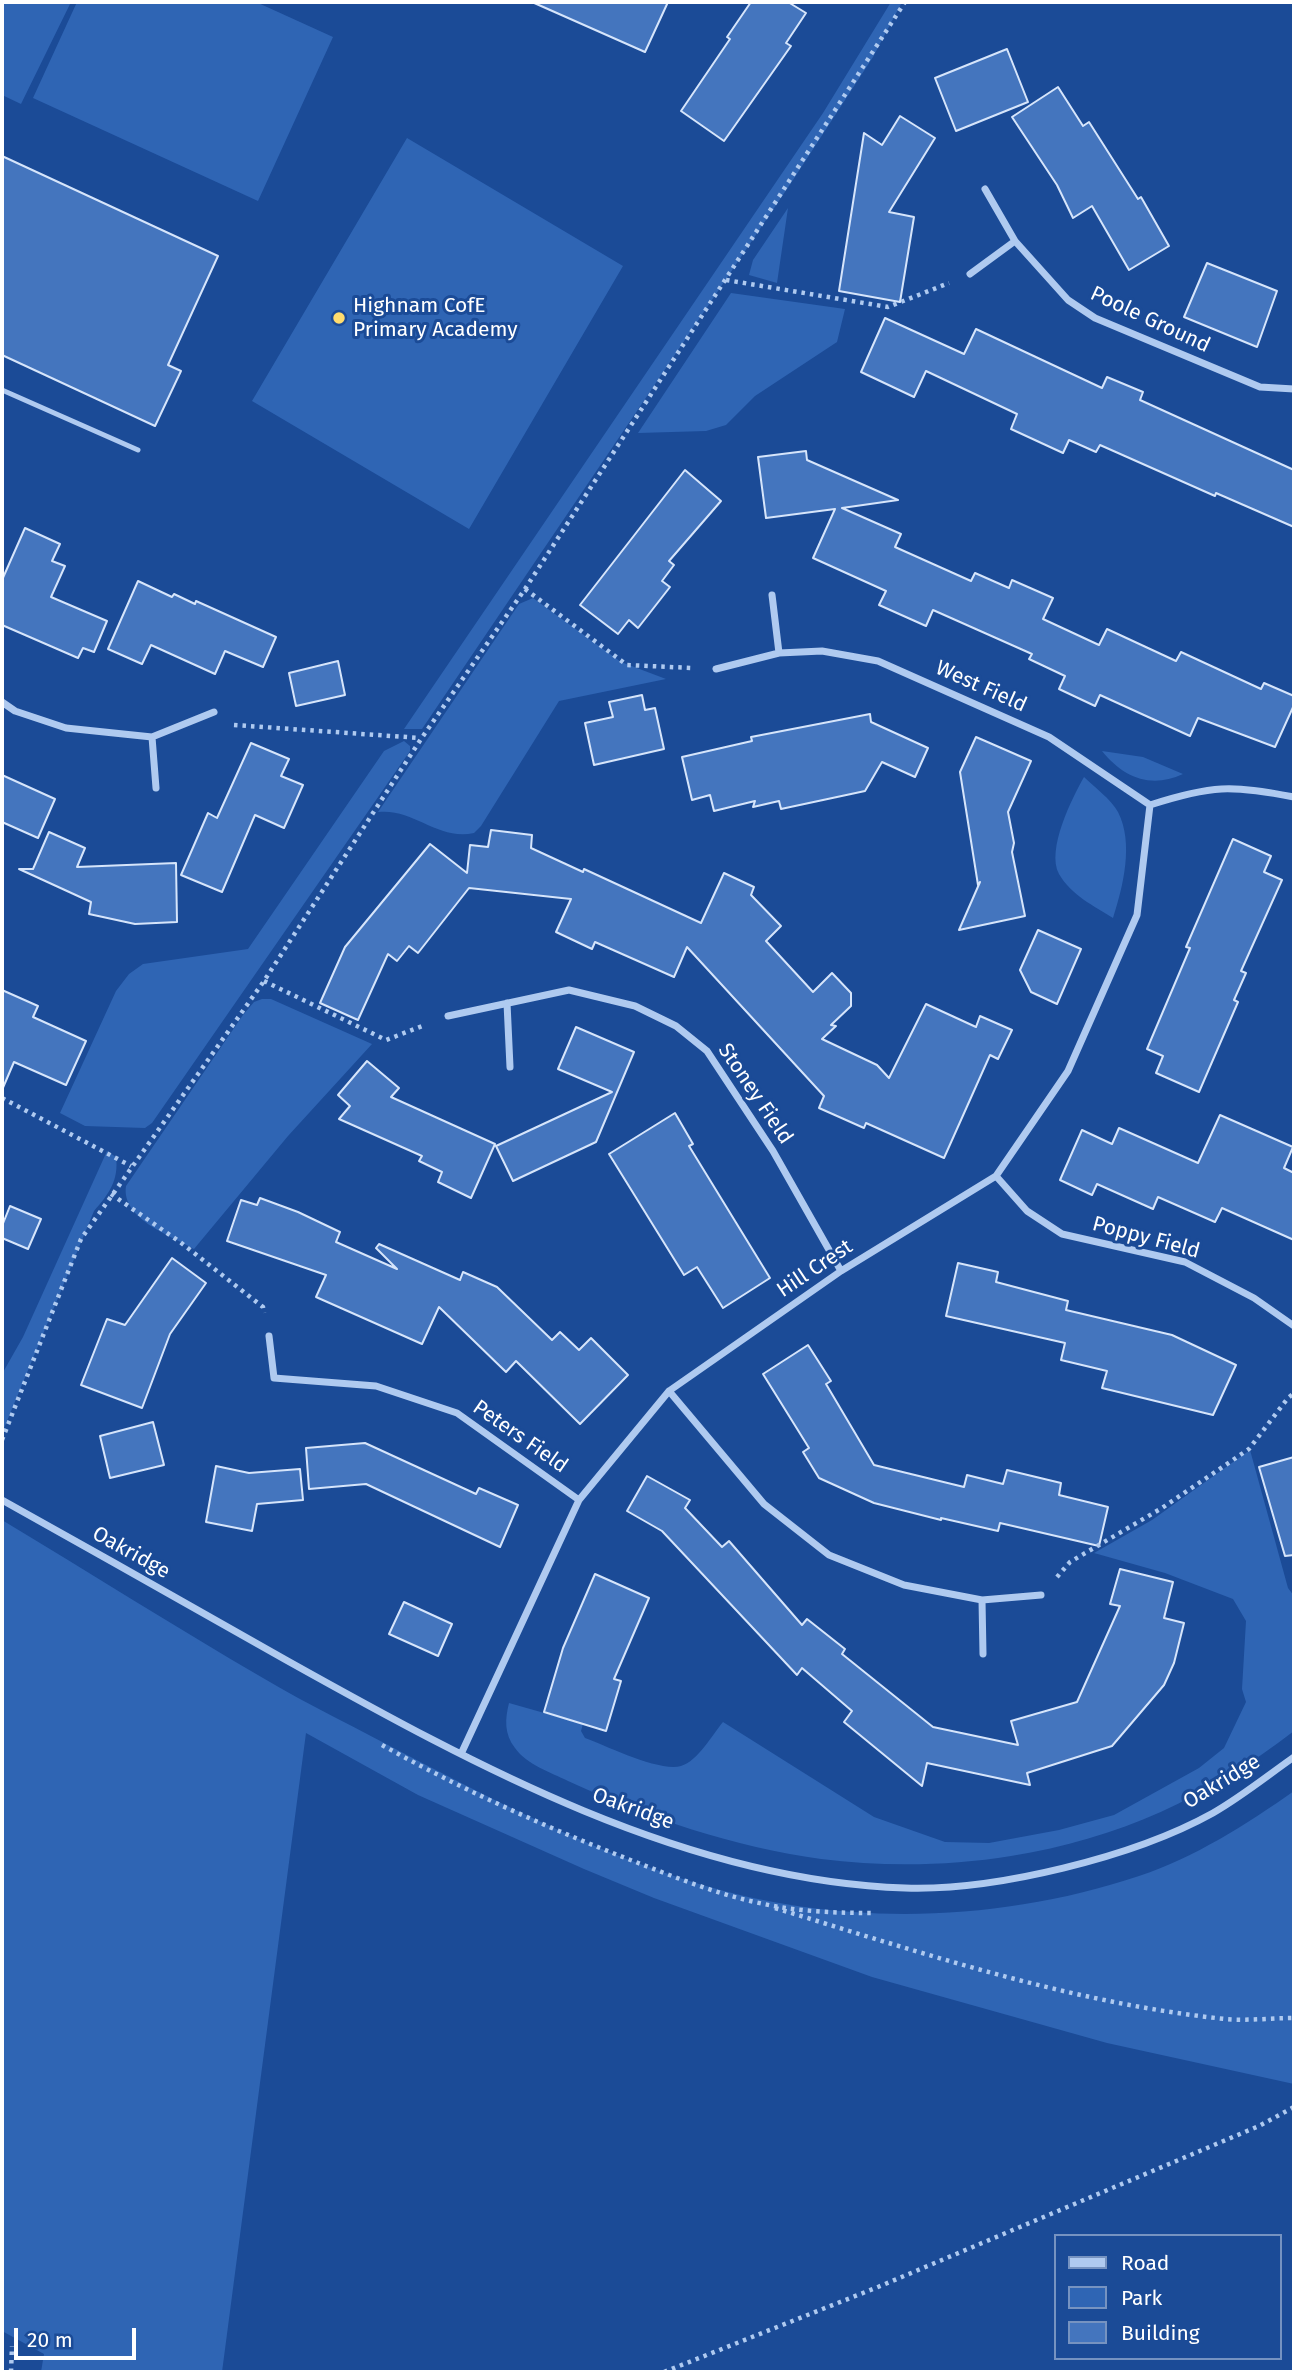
<!DOCTYPE html>
<html>
<head>
<meta charset="utf-8">
<style>
	body { margin:0 }
	#map { position:relative; width:1296px; height:2374px; overflow:hidden; background:#1b4b97; font-family:"Fira Sans",sans-serif }
	canvas { display:block }
	.frame { position:absolute; inset:0; border:4px solid #fff; pointer-events:none }
	.legend { position:absolute; left:1054px; top:2234px; width:228px; height:126px; box-sizing:border-box; background:#1b4b97; border:2px solid #7693c1; margin:0; padding:9px 12px; list-style:none; font-size:21px; color:#fff }
	.legend li { display:flex; align-items:center; gap:14px; height:35px }
	.legend b { width:35px; border:2px solid #7693c1 }
	.scale { position:absolute; left:14px; top:2328px; width:122px; height:32px; box-sizing:border-box; border:4px solid #fff; border-top:0; padding-left:9px; font-size:21px; line-height:24px; white-space:nowrap; color:#fff; -webkit-text-stroke:5px #1b4b97; paint-order:stroke }
</style>
</head>
<body>
<div id="map">
<canvas width="1296" height="2374"></canvas>
<div class="frame"></div>
<ul class="legend">
<li><b style="height:9px;background:#afcaf0"></b>Road</li>
<li><b style="height:19px;background:#2f65b4"></b>Park</li>
<li><b style="height:19px;background:#4475be"></b>Building</li>
</ul>
<div class="scale">20 m</div>
</div>
<script>
const ctx = document.querySelector('canvas').getContext('2d');
ctx.lineJoin = 'round';
function fillPath(path, color) {
  ctx.fillStyle = color;
  ctx.fill(path, 'evenodd');
}
function stroke(path, color, width, dash) {
  ctx.strokeStyle = color;
  ctx.lineWidth = width;
  ctx.lineCap = dash ? 'butt' : 'round';
  ctx.setLineDash(dash || []);
  ctx.stroke(path);
}
function drawText(font, color, halo, rows, align = 'center') {
  ctx.font = font + ' "Fira Sans",sans-serif';
  ctx.lineWidth = 6;
  ctx.setLineDash([]);
  ctx.textBaseline = 'middle';
  ctx.strokeStyle = halo;
  ctx.fillStyle = color;
  for (const [text, x, y, turn = 0] of rows) {
    ctx.save();
    ctx.translate(x, y);
    ctx.rotate((+turn || 0) * Math.PI / 180);
    ctx.textAlign = isNaN(turn) ? turn : align;
    if (halo) ctx.strokeText(text, 0, 0);
    ctx.fillText(text, 0, 0);
    ctx.restore();
  }
}
fillPath(new Path2D(`
	M 2,2 L 71,2 L 21,104 L 2,95 Z
	M 77,2 L 256,2 L 333,37 L 258,201 L 33,98 Z
	M 891,2 L 902,2 L 873,57 L 791,183 L 422,729 L 404,729 L 823,113 Z
	M 407,138 L 623,266 L 469,529 L 252,401 Z
	M 788,208 L 777,283 L 749,275 L 753,260 Z
	M 731,293 L 845,309 L 837,342 L 755,396 L 726,425 L 706,431 L 638,433 Z
	M 533,598 L 621,662 L 666,679 L 559,701 L 481,826 L 474,833 C 438,841 414,808 378,812 L 519,604 Z
	M 404,741 L 410,746 L 410,751 L 152,1123 L 145,1128 L 85,1126 L 60,1113 L 116,991 L 129,974 L 143,964 L 248,949 L 384,751 Z
	M 1102,751 L 1143,757 L 1183,774 C 1151,789 1124,778 1102,751 Z
	M 1084,777 C 1094,787 1111,799 1118,812 C 1134,843 1123,887 1113,918 C 1094,906 1071,895 1059,874 C 1046,850 1072,798 1084,777 Z
	M 262,999 L 271,999 L 372,1044 L 288,1136 L 194,1249 C 170,1235 121,1219 126,1186 L 243,1015 L 254,1002 Z
	M 107,1151 L 116,1157 C 119,1180 109,1194 94,1211 L 2,1433 L 2,1374 L 23,1337 Z
	M 1250,1450 L 1288,1588 L 1294,1596 L 1294,1731 C 1209,1797 1118,1839 1011,1856 C 949,1866 884,1867 821,1859 C 734,1847 648,1818 568,1781 C 550,1772 527,1765 515,1748 C 504,1734 505,1719 509,1703 L 583,1724 L 581,1731 L 585,1738 C 607,1746 659,1772 681,1766 C 698,1761 712,1735 723,1722 L 874,1817 L 945,1842 L 989,1843 L 1059,1830 L 1114,1815 L 1199,1768 L 1224,1748 L 1246,1702 L 1242,1689 L 1246,1621 L 1233,1599 L 1165,1573 L 1094,1553 L 1152,1520 Z
	M 2,1520 C 89,1572 175,1627 263,1678 C 310,1706 359,1729 407,1755 C 501,1804 597,1853 699,1884 C 841,1927 998,1923 1139,1876 C 1194,1858 1247,1824 1294,1791 L 1294,2084 L 1107,2043 L 872,1977 L 654,1898 L 584,1869 L 418,1795 L 306,1733 L 222,2372 L 41,2372 L 44,2354 L 2,2331 Z`), '#2f65b4');
const building = new Path2D(`
	M 532,2 L 668,2 L 645,52 Z
	M 751,2 L 788,2 L 806,13 L 786,43 L 791,46 L 724,141 L 681,111 L 730,39 L 727,37 Z
	M 1007,49 L 1028,102 L 956,131 L 935,78 Z
	M 1058,87 L 1083,126 L 1089,122 L 1138,199 L 1141,197 L 1169,246 L 1129,270 L 1092,206 L 1073,218 L 1057,185 L 1012,117 Z
	M 900,116 L 935,138 L 889,212 L 914,217 L 900,302 L 839,291 L 864,133 L 882,145 Z
	M 2,156 L 218,256 L 168,365 L 181,371 L 155,426 L 2,355 Z
	M 1207,263 L 1277,291 L 1257,347 L 1184,317 Z
	M 885,318 L 964,354 L 976,329 L 1102,388 L 1107,377 L 1143,392 L 1140,400 L 1294,470 L 1294,527 L 1216,493 L 1215,496 L 1100,445 L 1096,452 L 1069,440 L 1063,453 L 1011,429 L 1017,414 L 926,371 L 914,397 L 861,372 Z
	M 806,451 L 807,460 L 898,500 L 842,508 L 901,534 L 895,547 L 971,581 L 975,573 L 1009,588 L 1012,580 L 1053,598 L 1043,619 L 1099,645 L 1107,629 L 1176,661 L 1181,652 L 1261,689 L 1264,683 L 1294,696 L 1294,705 L 1275,747 L 1198,718 L 1190,736 L 1100,695 L 1095,706 L 1059,689 L 1065,676 L 1029,659 L 1032,654 L 933,610 L 926,626 L 879,605 L 886,591 L 813,558 L 835,509 L 766,518 L 758,457 Z
	M 685,470 L 721,501 L 669,561 L 674,565 L 662,581 L 670,587 L 638,628 L 629,620 L 618,634 L 580,605 Z
	M 25,528 L 60,544 L 52,561 L 65,566 L 51,597 L 107,621 L 94,652 L 83,648 L 78,658 L 2,625 L 2,580 Z
	M 138,581 L 172,597 L 174,594 L 195,604 L 196,601 L 276,637 L 263,667 L 225,651 L 215,674 L 151,645 L 142,664 L 108,649 Z
	M 338,661 L 345,695 L 296,706 L 289,673 Z
	M 642,695 L 645,710 L 655,708 L 664,749 L 594,765 L 585,723 L 613,717 L 609,702 Z
	M 870,714 L 871,722 L 928,748 L 915,777 L 882,762 L 865,791 L 781,809 L 779,801 L 753,807 L 755,801 L 714,811 L 710,795 L 692,800 L 682,757 L 752,741 L 751,737 Z
	M 976,737 L 1031,761 L 1008,812 L 1014,843 L 1012,852 L 1025,916 L 959,930 L 980,882 L 978,885 L 960,772 Z
	M 251,743 L 289,759 L 281,776 L 303,785 L 284,828 L 255,815 L 222,892 L 181,875 L 208,813 L 217,818 Z
	M 2,775 L 55,799 L 38,838 L 2,822 Z
	M 491,830 L 532,835 L 531,848 L 583,872 L 584,869 L 701,923 L 724,873 L 754,887 L 751,895 L 781,926 L 766,941 L 813,992 L 832,973 L 851,993 L 851,1006 L 831,1025 L 836,1026 L 822,1039 L 877,1065 L 889,1078 L 926,1004 L 976,1027 L 980,1016 L 1012,1030 L 998,1059 L 990,1055 L 944,1158 L 866,1123 L 864,1128 L 819,1108 L 824,1096 L 687,947 L 674,977 L 595,942 L 592,949 L 556,932 L 571,899 L 469,888 L 418,953 L 409,946 L 397,961 L 388,954 L 358,1020 L 320,1003 L 345,947 L 430,844 L 467,873 L 470,845 L 488,847 Z
	M 49,832 L 85,848 L 77,867 L 176,863 L 177,922 L 135,924 L 89,914 L 91,902 L 19,869 L 33,869 Z
	M 1233,839 L 1271,856 L 1264,872 L 1282,880 L 1241,971 L 1246,973 L 1234,1000 L 1238,1002 L 1199,1092 L 1156,1073 L 1163,1056 L 1147,1049 L 1190,948 L 1186,947 Z
	M 1038,930 L 1081,949 L 1057,1004 L 1031,992 L 1020,970 Z
	M 2,990 L 38,1006 L 33,1017 L 86,1041 L 66,1085 L 14,1062 L 2,1090 Z
	M 576,1027 L 634,1052 L 596,1142 L 513,1181 L 496,1146 L 612,1092 L 558,1069 Z
	M 367,1061 L 399,1088 L 391,1097 L 495,1144 L 471,1198 L 438,1182 L 442,1172 L 419,1161 L 422,1156 L 339,1119 L 350,1106 L 338,1095 Z
	M 675,1113 L 693,1144 L 689,1146 L 770,1278 L 723,1308 L 697,1267 L 684,1275 L 609,1154 Z
	M 1220,1115 L 1293,1147 L 1284,1168 L 1294,1173 L 1294,1240 L 1222,1208 L 1215,1222 L 1158,1197 L 1153,1209 L 1097,1184 L 1092,1195 L 1060,1180 L 1082,1130 L 1112,1144 L 1119,1128 L 1198,1163 Z
	M 260,1198 L 298,1212 L 340,1232 L 336,1242 L 397,1269 L 376,1248 L 379,1244 L 460,1280 L 463,1272 L 497,1287 L 552,1340 L 560,1332 L 579,1350 L 591,1338 L 628,1375 L 580,1424 L 516,1361 L 506,1372 L 439,1307 L 422,1344 L 316,1297 L 326,1275 L 227,1241 L 241,1200 L 257,1205 Z
	M 10,1206 L 41,1219 L 28,1249 L 2,1238 L 2,1226 Z
	M 172,1258 L 206,1283 L 170,1334 L 142,1408 L 81,1385 L 107,1319 L 125,1325 Z
	M 958,1263 L 998,1272 L 996,1282 L 1068,1301 L 1066,1310 L 1172,1335 L 1236,1365 L 1213,1415 L 1102,1388 L 1107,1371 L 1061,1360 L 1065,1343 L 946,1316 Z
	M 808,1345 L 831,1381 L 826,1384 L 874,1465 L 964,1487 L 967,1475 L 1003,1484 L 1007,1470 L 1061,1483 L 1059,1495 L 1108,1507 L 1099,1546 L 1000,1523 L 998,1531 L 941,1518 L 941,1520 L 874,1503 L 819,1478 L 803,1452 L 809,1448 L 763,1374 Z
	M 153,1422 L 164,1465 L 110,1478 L 100,1436 Z
	M 365,1443 L 476,1494 L 479,1488 L 518,1505 L 500,1547 L 366,1484 L 309,1489 L 306,1448 Z
	M 1294,1457 L 1294,1555 L 1285,1556 L 1259,1467 Z
	M 216,1466 L 249,1473 L 300,1469 L 303,1500 L 257,1504 L 252,1531 L 206,1522 Z
	M 647,1476 L 690,1500 L 685,1508 L 722,1547 L 729,1541 L 802,1625 L 807,1619 L 845,1649 L 842,1654 L 933,1727 L 1018,1745 L 1011,1721 L 1077,1702 L 1120,1606 L 1110,1604 L 1120,1569 L 1173,1582 L 1164,1618 L 1184,1623 L 1174,1663 L 1164,1685 L 1112,1746 L 1027,1773 L 1030,1785 L 927,1763 L 922,1786 L 844,1722 L 852,1711 L 802,1668 L 797,1675 L 662,1531 L 627,1511 Z
	M 595,1574 L 649,1598 L 614,1679 L 621,1681 L 606,1731 L 544,1712 L 563,1648 Z
	M 404,1602 L 452,1624 L 438,1656 L 389,1634 Z`);
fillPath(building, '#4475be');
stroke(building, '#d6e5fb', 2);
stroke(new Path2D(`
	M 726,280 L 888,307 L 949,283
	M 525,589 L 627,665 L 692,668
	M 234,725 L 420,738
	M 264,981 L 386,1040 L 425,1025
	M 2,1098 L 131,1166
	M 111,1194 L 180,1242 L 263,1307 L 264,1313
	M 2,1440 L 81,1239 L 264,981 L 421,739 L 525,589 L 905,2
	M 1057,1577 L 1070,1562 L 1162,1508 L 1249,1449 L 1288,1398 L 1294,1393
	M 382,1745 C 461,1789 543,1826 628,1859 C 672,1876 718,1895 764,1904 C 800,1912 839,1913 875,1913
	M 775,1908 C 922,1953 1071,2003 1225,2019 C 1247,2021 1272,2018 1294,2018
	M 11,2372 L 12,2346
	M 664,2372 L 878,2287 L 1259,2126 L 1294,2107`), '#afcaf0', 4.5, [3.5, 5]);
stroke(new Path2D(`
	M 2,390 L 138,450`), '#afcaf0', 5);
stroke(new Path2D(`
	M 985,189 L 1015,241 L 1068,300 L 1095,318 L 1260,387 L 1294,389
	M 970,274 L 1015,241
	M 772,595 L 779,653
	M 716,669 L 779,653 L 822,651 L 878,661 L 1049,737 L 1150,805
	M 2,702 L 15,711 L 66,728 L 152,737 L 214,712
	M 152,737 L 156,788
	M 1150,805 C 1212,785 1231,785 1294,797
	M 507,1003 L 510,1067
	M 448,1016 L 569,990 L 635,1006 L 676,1026 L 707,1051 L 773,1151 L 841,1271
	M 996,1176 L 1027,1211 L 1062,1234 L 1185,1262 L 1254,1298 L 1294,1326
	M 269,1336 L 274,1378 L 376,1386 L 457,1413 L 579,1500
	M 669,1391 L 764,1504 L 829,1555 L 904,1585 L 982,1600 L 1041,1595
	M 2,1500 C 97,1553 191,1606 286,1660 C 474,1765 685,1881 905,1888 C 995,1891 1134,1857 1213,1813 C 1241,1797 1267,1776 1294,1757
	M 982,1600 L 983,1654
	M 461,1754 L 579,1500 L 669,1391 L 841,1271 L 996,1176 L 1068,1071 L 1137,915 L 1150,805`), '#afcaf0', 7);
for (const [x, y, r, color] of [
	[339,318,7,"#ffdc6e"]
]) {
  const dot = new Path2D();
  dot.arc(x, y, r, 0, 2 * Math.PI);
  ctx.fillStyle = color;
  ctx.fill(dot);
  stroke(dot, '#1b4b97', 2.5);
}
drawText('21px', '#fff', '#1b4b97', [
	["Highnam CofE",353,306],
	["Primary Academy",353,330]
], 'left');
drawText('21px', '#fff', '#1b4b97', [
	["Poole Ground",1150,320,25],
	["West Field",981,687,24],
	["Stoney Field",755,1094,56],
	["Poppy Field",1146,1238,15],
	["Hill Crest",815,1269,-34],
	["Peters Field",520,1437,35],
	["Oakridge",131,1553,29],
	["Oakridge",1222,1782,-31],
	["Oakridge",633,1809,20]
]);
</script>
</body>
</html>
